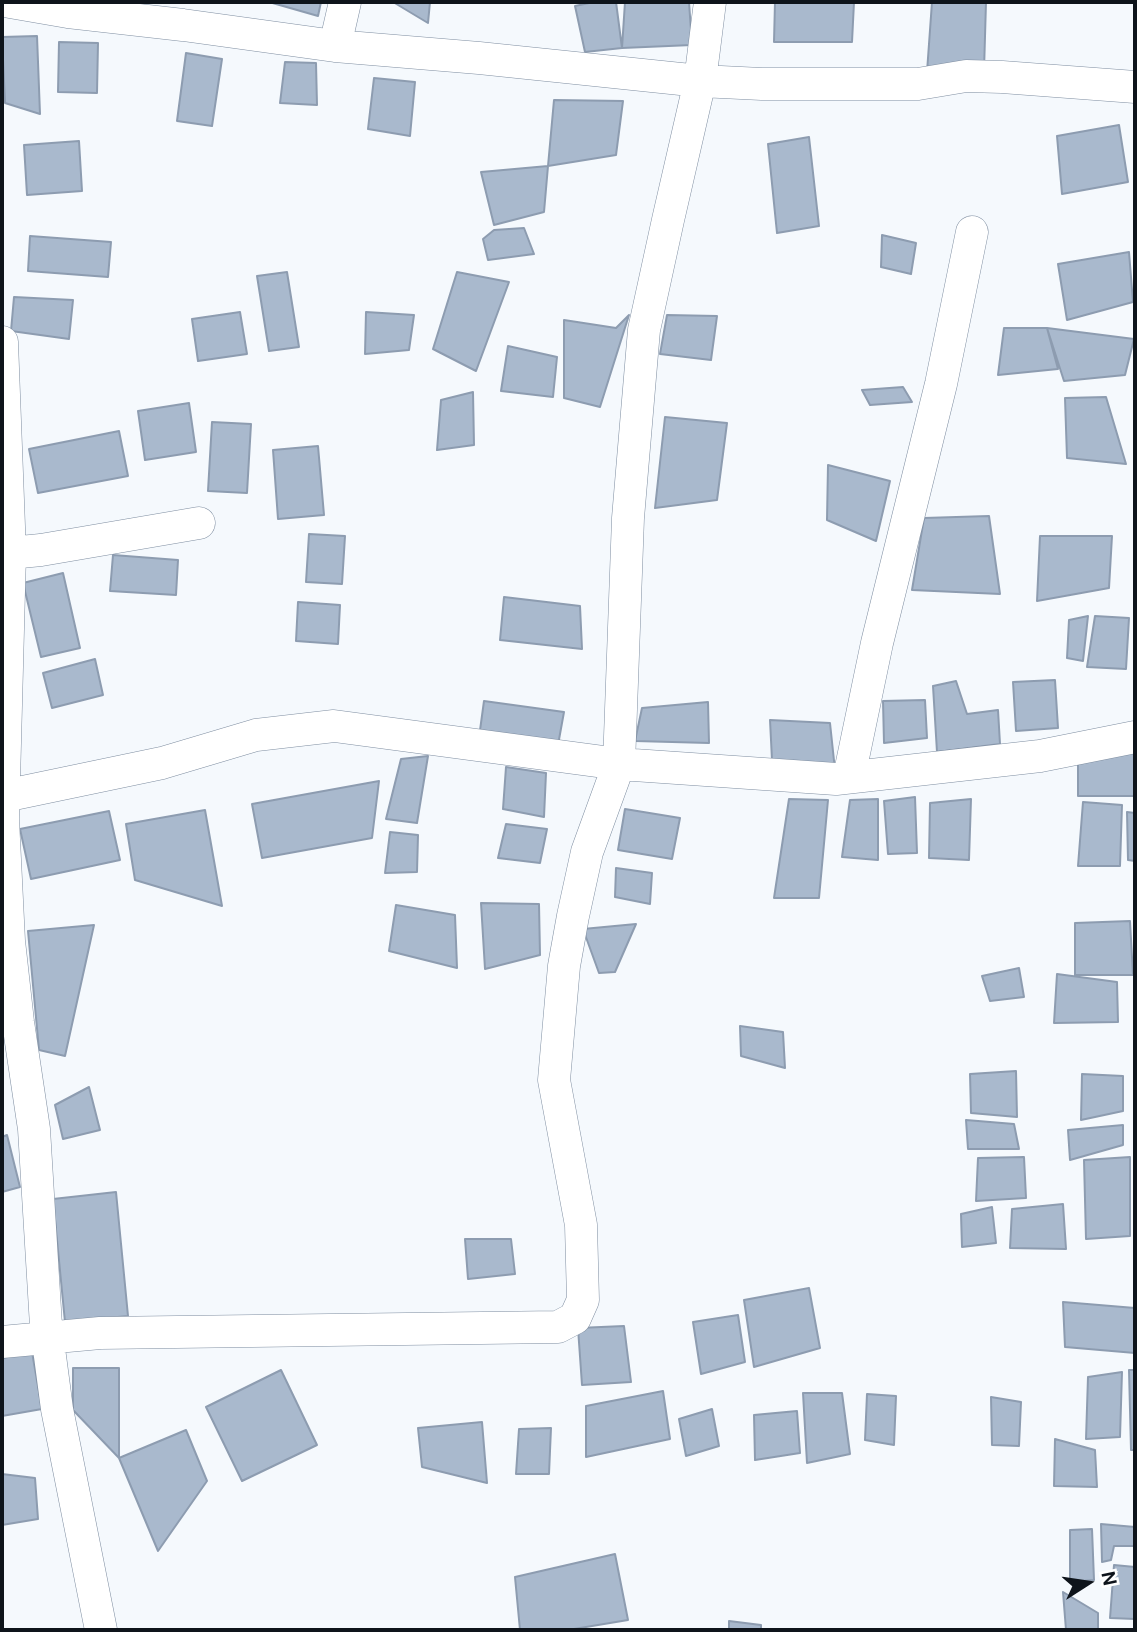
<!DOCTYPE html>
<html>
<head>
<meta charset="utf-8">
<style>
	body { margin:0 }
	#map { position:relative; width:1137px; height:1632px; overflow:hidden; background:#f5f9fd; font-family:"DM Sans",sans-serif }
	canvas { display:block }
	.frame { position:absolute; inset:0; border:4px solid #0e141b; pointer-events:none }
	.north { position:absolute; left:1053px; top:1548px; width:70px; height:70px; -webkit-text-stroke:5px #fff; paint-order:stroke; rotate:78deg; font-size:19px; font-weight:700; line-height:28px; text-align:center; color:#0e141b }
	.north::after { content:''; display:block; margin:auto; width:24px; height:32px; background:#0e141b; clip-path:polygon(50% 0,100% 100%,50% 72%,0 100%) }
</style>
</head>
<body>
<div id="map">
<canvas width="1137" height="1632"></canvas>
<div class="frame"></div>
<div class="north">N</div>
</div>
<script>
const ctx = document.querySelector('canvas').getContext('2d');
ctx.lineJoin = 'round';
function fillPath(path, color) {
  ctx.fillStyle = color;
  ctx.fill(path, 'evenodd');
}
function stroke(path, color, width, dash) {
  ctx.strokeStyle = color;
  ctx.lineWidth = width;
  ctx.lineCap = dash ? 'butt' : 'round';
  ctx.setLineDash(dash || []);
  ctx.stroke(path);
}
const building = new Path2D(`
	M 269,2 L 321,2 L 318,16 Z
	M 393,2 L 430,2 L 428,23 Z
	M 594,2 L 616,2 L 622,48 L 585,52 L 575,6 Z
	M 625,2 L 689,2 L 692,45 L 622,48 Z
	M 775,2 L 854,2 L 852,42 L 774,42 Z
	M 932,2 L 986,2 L 984,71 L 927,72 Z
	M 37,36 L 40,114 L 5,103 L 2,37 Z
	M 59,42 L 98,43 L 97,93 L 58,92 Z
	M 186,53 L 222,59 L 212,126 L 177,121 Z
	M 285,62 L 316,63 L 317,105 L 280,103 Z
	M 374,78 L 415,82 L 410,136 L 368,129 Z
	M 554,100 L 623,101 L 616,155 L 548,166 Z
	M 1119,125 L 1128,182 L 1062,194 L 1057,136 Z
	M 809,137 L 819,226 L 777,233 L 768,144 Z
	M 79,141 L 82,191 L 27,195 L 24,145 Z
	M 548,166 L 544,212 L 494,225 L 481,172 Z
	M 524,228 L 534,254 L 488,260 L 483,239 L 494,230 Z
	M 882,235 L 916,243 L 911,274 L 881,267 Z
	M 30,236 L 111,242 L 108,277 L 28,271 Z
	M 1129,252 L 1133,302 L 1067,320 L 1058,264 Z
	M 287,272 L 299,347 L 269,351 L 257,276 Z
	M 457,272 L 509,282 L 476,371 L 433,349 Z
	M 14,297 L 73,300 L 69,339 L 11,331 Z
	M 240,312 L 247,354 L 198,361 L 192,319 Z
	M 366,312 L 414,315 L 409,350 L 365,354 Z
	M 629,315 L 600,407 L 564,398 L 564,320 L 616,328 Z
	M 667,315 L 717,316 L 711,360 L 660,354 Z
	M 1004,328 L 1047,328 L 1058,369 L 998,375 Z
	M 1047,328 L 1134,339 L 1125,375 L 1064,381 Z
	M 508,346 L 557,357 L 553,397 L 501,391 Z
	M 903,387 L 912,402 L 870,405 L 862,390 Z
	M 473,392 L 474,445 L 437,450 L 441,400 Z
	M 1106,397 L 1126,464 L 1067,458 L 1065,398 Z
	M 189,403 L 196,452 L 145,460 L 138,411 Z
	M 665,417 L 727,423 L 717,500 L 655,508 Z
	M 212,422 L 251,424 L 247,493 L 208,491 Z
	M 119,431 L 128,476 L 38,493 L 29,449 Z
	M 318,446 L 324,515 L 278,519 L 273,450 Z
	M 828,465 L 890,481 L 876,541 L 827,520 Z
	M 989,516 L 1000,594 L 912,590 L 924,518 Z
	M 309,534 L 345,536 L 342,584 L 306,582 Z
	M 1040,536 L 1112,536 L 1109,588 L 1037,601 Z
	M 113,555 L 178,560 L 176,595 L 110,591 Z
	M 63,573 L 80,648 L 41,657 L 23,583 Z
	M 504,597 L 580,606 L 582,649 L 500,640 Z
	M 298,602 L 340,605 L 338,644 L 296,641 Z
	M 1088,616 L 1083,661 L 1067,658 L 1069,620 Z
	M 1095,616 L 1129,618 L 1126,669 L 1087,667 Z
	M 95,659 L 103,695 L 52,708 L 43,673 Z
	M 1055,680 L 1058,728 L 1016,731 L 1013,682 Z
	M 956,681 L 967,714 L 998,710 L 1000,744 L 937,752 L 933,686 Z
	M 925,700 L 927,738 L 884,743 L 883,701 Z
	M 484,701 L 564,712 L 556,756 L 478,745 Z
	M 708,702 L 709,743 L 635,741 L 642,708 Z
	M 770,720 L 830,723 L 835,770 L 772,760 Z
	M 1135,750 L 1135,796 L 1078,796 L 1078,759 Z
	M 428,756 L 417,823 L 386,819 L 401,759 Z
	M 506,767 L 546,773 L 544,817 L 503,809 Z
	M 379,781 L 372,838 L 262,858 L 252,804 Z
	M 915,797 L 917,853 L 888,854 L 884,801 Z
	M 789,799 L 828,800 L 819,898 L 774,898 Z
	M 878,799 L 878,860 L 842,857 L 850,800 Z
	M 971,799 L 969,860 L 929,858 L 930,803 Z
	M 1083,802 L 1122,805 L 1120,866 L 1078,866 Z
	M 625,809 L 680,818 L 672,859 L 618,850 Z
	M 205,810 L 222,906 L 135,880 L 126,824 Z
	M 109,811 L 120,860 L 31,879 L 20,829 Z
	M 1127,812 L 1135,813 L 1135,861 L 1128,860 Z
	M 506,824 L 547,829 L 540,863 L 498,858 Z
	M 390,832 L 418,835 L 417,872 L 385,873 Z
	M 616,868 L 652,873 L 650,904 L 615,897 Z
	M 481,903 L 539,904 L 540,955 L 485,969 Z
	M 396,905 L 455,915 L 457,968 L 389,951 Z
	M 1130,921 L 1133,975 L 1075,975 L 1075,923 Z
	M 636,924 L 615,972 L 599,973 L 583,929 Z
	M 94,925 L 65,1056 L 39,1050 L 28,931 Z
	M 1019,968 L 1024,997 L 990,1001 L 982,976 Z
	M 1057,974 L 1117,982 L 1118,1022 L 1054,1023 Z
	M 740,1026 L 783,1032 L 785,1068 L 741,1056 Z
	M 1016,1071 L 1017,1117 L 971,1113 L 970,1074 Z
	M 1082,1074 L 1123,1076 L 1123,1111 L 1081,1120 Z
	M 89,1087 L 100,1130 L 63,1139 L 55,1105 Z
	M 966,1120 L 1014,1124 L 1019,1149 L 968,1149 Z
	M 1123,1125 L 1123,1145 L 1070,1160 L 1068,1130 Z
	M 7,1135 L 20,1187 L 2,1192 L 2,1137 Z
	M 1024,1157 L 1026,1198 L 976,1201 L 978,1158 Z
	M 1130,1157 L 1130,1236 L 1086,1239 L 1084,1160 Z
	M 116,1192 L 128,1316 L 65,1322 L 53,1199 Z
	M 1063,1204 L 1066,1249 L 1010,1248 L 1012,1209 Z
	M 992,1207 L 996,1243 L 962,1247 L 961,1214 Z
	M 465,1239 L 511,1239 L 515,1274 L 468,1279 Z
	M 809,1288 L 820,1348 L 754,1367 L 744,1300 Z
	M 1063,1302 L 1135,1308 L 1135,1353 L 1065,1347 Z
	M 738,1315 L 745,1362 L 701,1374 L 693,1322 Z
	M 624,1326 L 631,1382 L 582,1385 L 578,1328 Z
	M 32,1352 L 42,1409 L 2,1416 L 2,1358 Z
	M 73,1368 L 119,1368 L 119,1458 L 73,1410 Z
	M 281,1370 L 317,1445 L 242,1481 L 206,1407 Z
	M 1129,1370 L 1135,1370 L 1135,1450 L 1131,1450 Z
	M 1122,1372 L 1120,1437 L 1086,1439 L 1088,1377 Z
	M 663,1391 L 670,1439 L 586,1457 L 586,1406 Z
	M 803,1393 L 842,1393 L 850,1454 L 807,1463 Z
	M 867,1394 L 896,1396 L 894,1445 L 865,1440 Z
	M 991,1397 L 1021,1402 L 1019,1446 L 992,1445 Z
	M 712,1409 L 719,1446 L 686,1456 L 679,1419 Z
	M 797,1411 L 800,1453 L 755,1460 L 754,1415 Z
	M 482,1422 L 487,1483 L 422,1467 L 418,1428 Z
	M 551,1428 L 549,1474 L 516,1474 L 519,1429 Z
	M 186,1430 L 207,1481 L 158,1551 L 119,1458 Z
	M 1055,1439 L 1095,1450 L 1097,1487 L 1054,1486 Z
	M 2,1474 L 35,1478 L 38,1519 L 2,1525 Z
	M 1101,1524 L 1135,1527 L 1135,1546 L 1114,1546 L 1111,1560 L 1102,1562 Z
	M 1092,1529 L 1094,1580 L 1070,1582 L 1070,1530 Z
	M 615,1554 L 628,1620 L 568,1630 L 520,1630 L 515,1577 Z
	M 1114,1565 L 1135,1567 L 1135,1619 L 1110,1618 Z
	M 1063,1592 L 1098,1613 L 1098,1630 L 1066,1630 Z
	M 729,1621 L 761,1625 L 761,1630 L 729,1630 Z`);
fillPath(building, '#a9b9cd');
stroke(building, '#8d9cb0', 2);
const minor = new Path2D(`
	M 10,2 L 68,12 L 183,25 L 335,46 L 479,58 L 700,81 L 762,84 L 918,84 L 966,76 L 1002,77 L 1135,87
	M 335,46 L 345,2
	M 2,342 L 10,553 L 3,819 L 9,941 L 18,1022 L 34,1129 L 46,1326 L 57,1409 L 101,1630
	M 10,553 L 41,550 L 199,523
	M 849,777 L 877,643 L 941,384 L 972,232
	M 4,796 L 162,763 L 256,735 L 334,726 L 619,764 L 836,779 L 1040,756 L 1135,737
	M 2,1342 L 100,1333 L 558,1327 L 575,1318 L 583,1300 L 581,1225 L 554,1080 L 564,966 L 573,916 L 587,852 L 619,764 L 628,518 L 644,330 L 668,220 L 700,81 L 710,2`);
stroke(minor, '#7f8ea1', 33);
stroke(minor, '#fff', 32);
</script>
</body>
</html>
